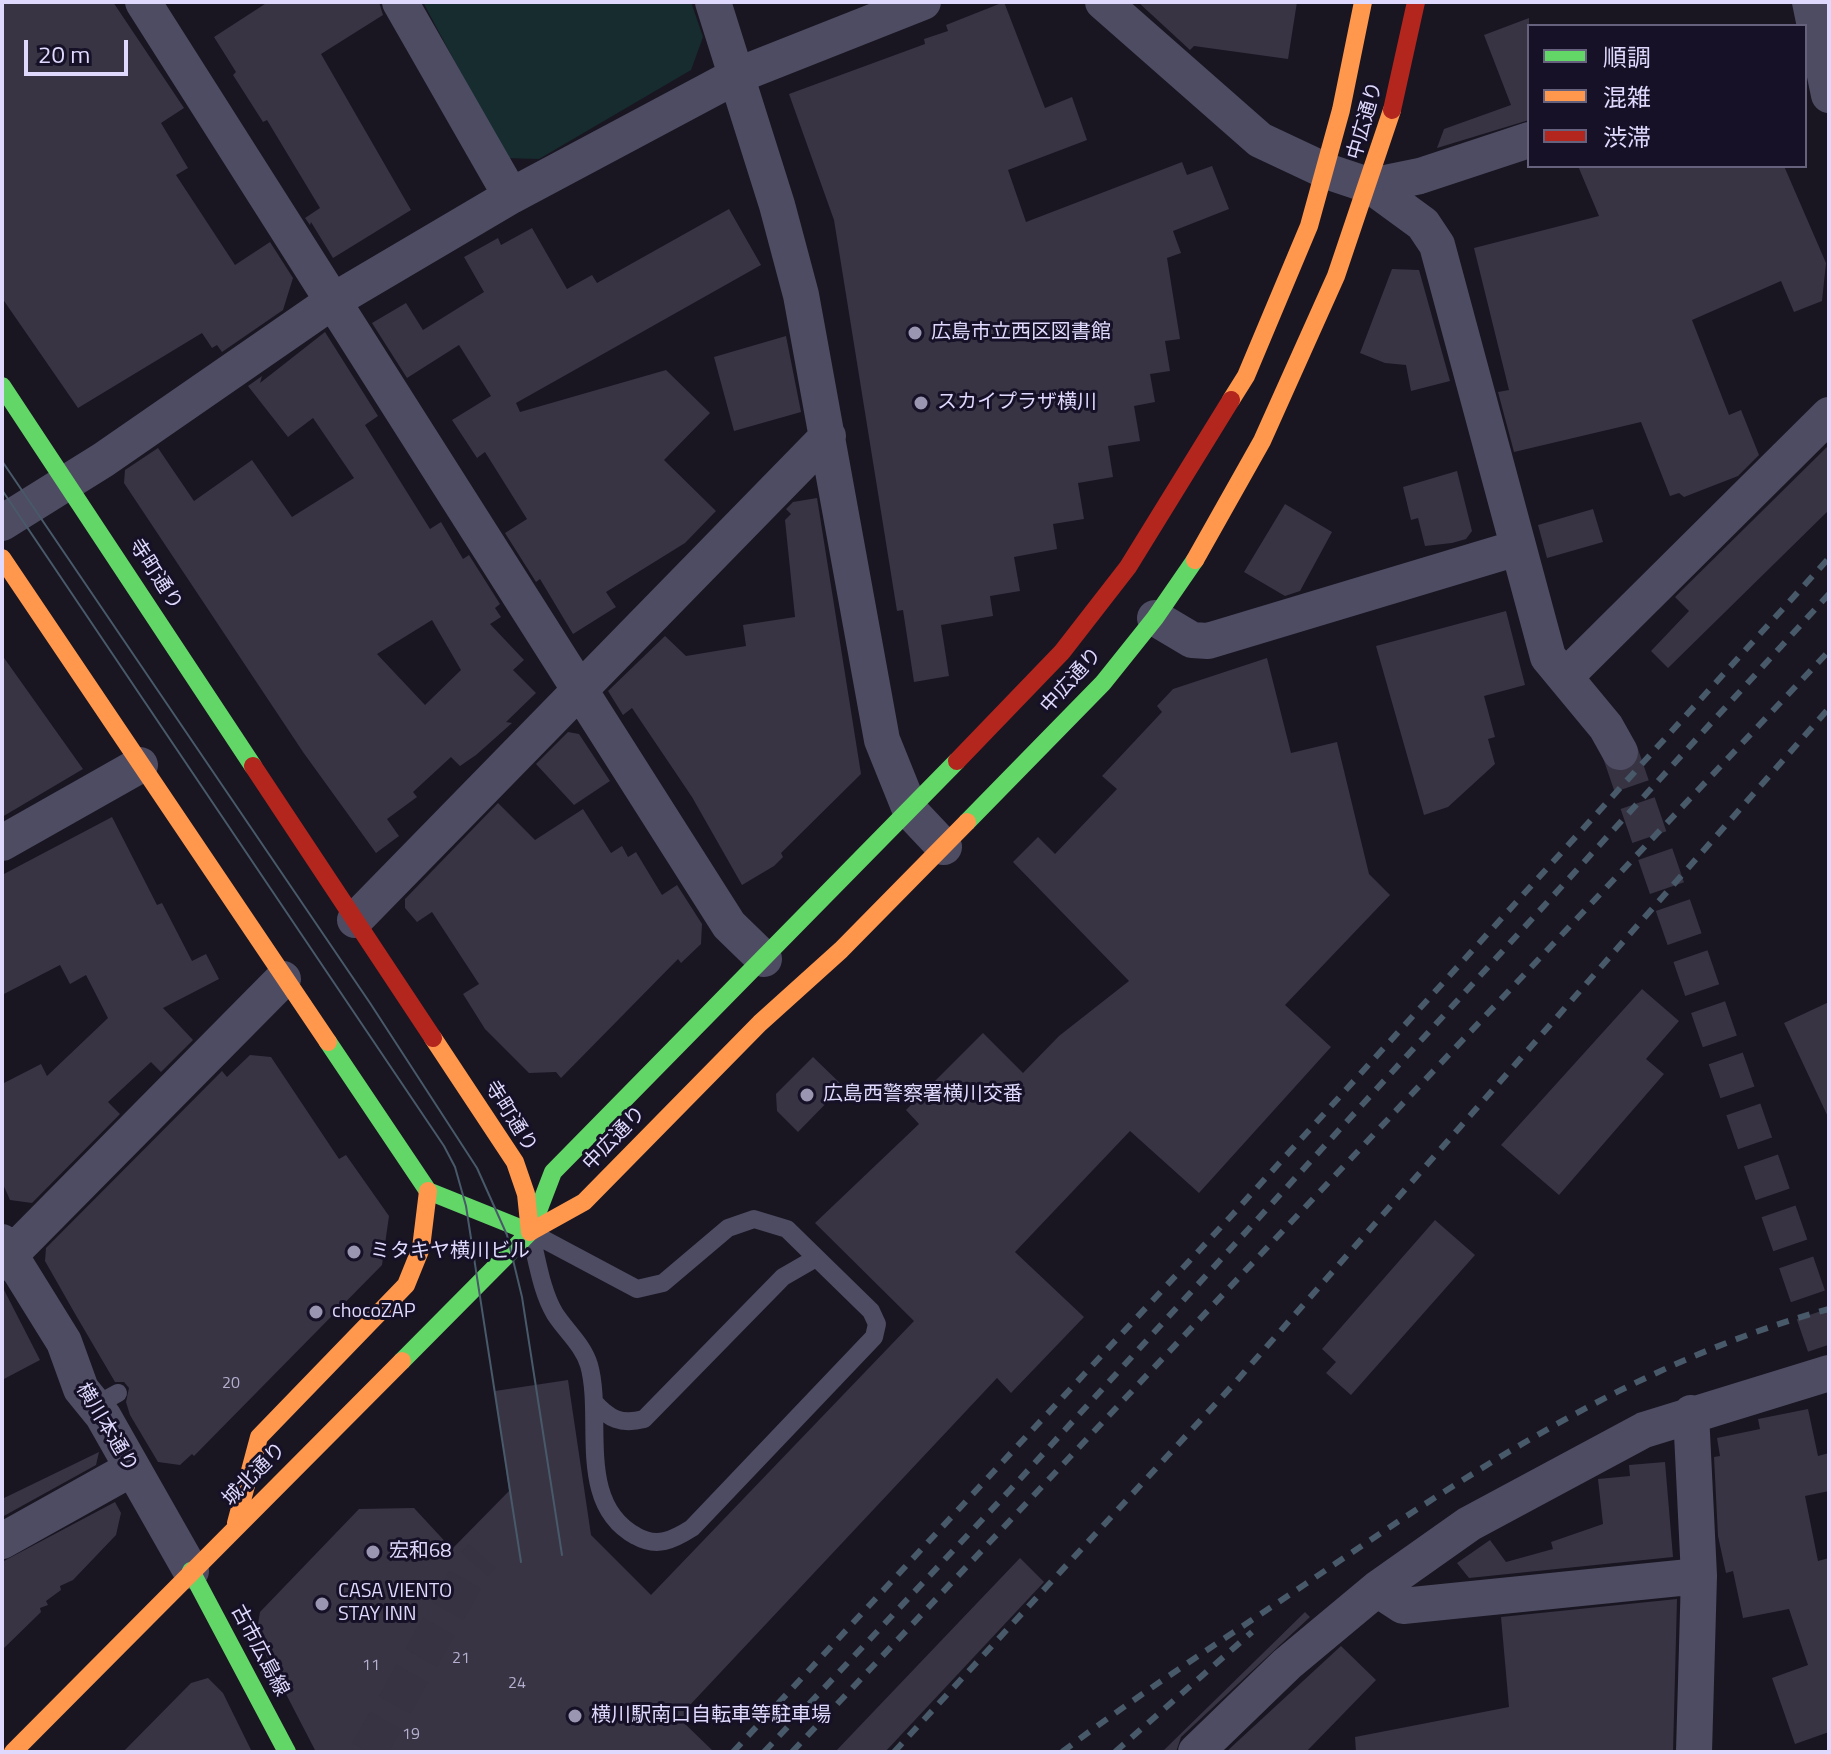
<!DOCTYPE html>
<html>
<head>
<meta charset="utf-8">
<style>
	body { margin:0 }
	#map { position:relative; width:1831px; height:1754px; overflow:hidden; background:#191622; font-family:"Titillium Web","Noto Sans JP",sans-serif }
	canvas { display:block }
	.frame { position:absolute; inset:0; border:4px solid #dfd9fd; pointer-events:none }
	.legend { position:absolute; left:1527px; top:24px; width:280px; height:144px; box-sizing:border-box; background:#161127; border:2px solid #66617d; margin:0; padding:10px 14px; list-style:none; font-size:24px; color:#dfd9fd }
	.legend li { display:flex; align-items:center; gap:16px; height:40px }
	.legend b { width:40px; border:2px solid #66617d }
	.scale { position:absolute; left:24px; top:40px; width:104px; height:36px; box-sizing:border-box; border:4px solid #dfd9fd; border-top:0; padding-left:10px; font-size:24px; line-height:28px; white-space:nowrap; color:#dfd9fd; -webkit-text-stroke:6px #161127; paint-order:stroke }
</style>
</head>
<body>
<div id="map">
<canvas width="1831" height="1754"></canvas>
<div class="frame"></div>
<ul class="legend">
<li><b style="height:10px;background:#63d668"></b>順調</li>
<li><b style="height:10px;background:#ff974d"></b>混雑</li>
<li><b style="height:10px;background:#b3261e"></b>渋滞</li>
</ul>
<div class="scale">20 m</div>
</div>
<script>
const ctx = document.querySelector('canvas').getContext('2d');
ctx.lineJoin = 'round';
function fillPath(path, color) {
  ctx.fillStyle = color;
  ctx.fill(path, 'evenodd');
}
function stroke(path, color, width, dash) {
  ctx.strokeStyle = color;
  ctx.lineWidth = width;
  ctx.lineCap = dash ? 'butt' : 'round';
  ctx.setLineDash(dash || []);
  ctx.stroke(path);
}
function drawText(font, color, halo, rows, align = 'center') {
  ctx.font = font + ' "Titillium Web","Noto Sans JP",sans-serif';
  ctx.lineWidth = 6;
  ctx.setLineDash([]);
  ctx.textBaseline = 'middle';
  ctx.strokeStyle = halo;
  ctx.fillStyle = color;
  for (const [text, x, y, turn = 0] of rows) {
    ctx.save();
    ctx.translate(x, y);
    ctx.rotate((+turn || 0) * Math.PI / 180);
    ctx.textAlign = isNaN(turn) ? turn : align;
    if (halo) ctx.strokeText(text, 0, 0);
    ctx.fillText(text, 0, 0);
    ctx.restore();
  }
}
fillPath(new Path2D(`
	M 423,2 L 691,2 L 703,37 L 691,70 L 539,159 L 506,158 Z`), '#162c2e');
fillPath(new Path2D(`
	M 2,2 L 113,2 L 184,108 L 161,123 L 188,168 L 176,175 L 235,265 L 270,242 L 293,278 L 283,310 L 222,352 L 217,345 L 212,348 L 202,333 L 78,408 L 2,298 Z
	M 268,2 L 379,2 L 383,15 L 321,54 L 411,210 L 333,258 L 311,222 L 310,225 L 305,218 L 320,208 L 267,120 L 263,122 L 233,75 L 236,72 L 214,37 Z
	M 1004,2 L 1045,108 L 1072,97 L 1087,140 L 1008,170 L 1026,222 L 1182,162 L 1187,175 L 1212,166 L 1229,209 L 1173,231 L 1181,253 L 1167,258 L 1180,339 L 1165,341 L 1170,371 L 1150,374 L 1155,402 L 1134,406 L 1140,441 L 1108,446 L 1113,477 L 1078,483 L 1084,519 L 1053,524 L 1057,549 L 1014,557 L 1020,591 L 990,596 L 993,616 L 941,625 L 949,676 L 914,682 L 903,610 L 897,611 L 834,220 L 789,94 L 925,44 L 924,39 L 948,31 L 946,25 Z
	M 1138,2 L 1297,2 L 1288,59 L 1194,46 L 1190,50 Z
	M 1529,18 L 1529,120 L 1437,148 L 1444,129 L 1511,105 L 1484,35 Z
	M 1578,166 L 1784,166 L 1826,263 L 1822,301 L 1794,312 L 1781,281 L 1692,320 L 1729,415 L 1741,410 L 1759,455 L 1738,476 L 1684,497 L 1679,493 L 1670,496 L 1641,422 L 1514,452 L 1498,392 L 1509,390 L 1474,248 L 1599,216 Z
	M 729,209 L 761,265 L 516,403 L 520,412 L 666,370 L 710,413 L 664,460 L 716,511 L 685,543 L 606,592 L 616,607 L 573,634 L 540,579 L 536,582 L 505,533 L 527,519 L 485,452 L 477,458 L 452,420 L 491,396 L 459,345 L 407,378 L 372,323 L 406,303 L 423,330 L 484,292 L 464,257 L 498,238 L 501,245 L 532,228 L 567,289 L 592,275 L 597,283 Z
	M 1392,269 L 1419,270 L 1450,381 L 1411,391 L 1406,365 L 1385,363 L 1360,353 Z
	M 325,332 L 378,416 L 365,425 L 430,529 L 441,522 L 463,559 L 469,555 L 500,604 L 495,608 L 501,617 L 490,624 L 524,660 L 513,670 L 536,693 L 506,722 L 512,723 L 476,755 L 460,766 L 451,757 L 413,792 L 417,797 L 387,819 L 399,836 L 376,853 L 303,752 L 124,483 L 125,470 L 158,448 L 194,501 L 252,460 L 292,517 L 354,478 L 313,418 L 288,437 L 248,386 L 262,376 L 260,383 ZM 432,620 L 461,670 L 425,705 L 377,654 Z
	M 786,336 L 801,412 L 734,431 L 714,357 Z
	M 1829,445 L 1829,510 L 1668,668 L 1651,651 L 1689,611 L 1675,597 Z
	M 1457,471 L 1472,531 L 1466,539 L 1452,543 L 1425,546 L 1418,518 L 1411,520 L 1403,487 Z
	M 817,498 L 861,774 L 781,853 L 783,857 L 774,866 L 742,885 L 692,797 L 632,708 L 623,715 L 608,691 L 665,636 L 686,656 L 746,646 L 743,625 L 795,617 L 785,520 L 791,514 L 786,509 L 793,502 Z
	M 1285,504 L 1332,532 L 1300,591 L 1285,596 L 1244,572 Z
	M 1593,509 L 1603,542 L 1547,558 L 1538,525 Z
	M 1506,611 L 1525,685 L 1484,696 L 1495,737 L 1488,739 L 1495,764 L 1448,807 L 1424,815 L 1376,646 Z
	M 2,655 L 83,769 L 2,817 Z
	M 1267,658 L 1291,753 L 1337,742 L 1369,874 L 1390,895 L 1285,1005 L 1331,1047 L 1199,1193 L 1130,1131 L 1015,1252 L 1084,1317 L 1011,1393 L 997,1378 L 689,1706 L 692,1710 L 682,1721 L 714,1752 L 316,1752 L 256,1636 L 260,1612 L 359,1509 L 414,1508 L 452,1549 L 509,1491 L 495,1391 L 568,1380 L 591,1535 L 651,1595 L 914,1321 L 815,1223 L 919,1124 L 906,1110 L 983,1033 L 1023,1073 L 1059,1036 L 1129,981 L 1013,862 L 1038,837 L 1055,854 L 1117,789 L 1102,776 L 1162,712 L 1157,706 L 1173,689 Z
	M 568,732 L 579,734 L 610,781 L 574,805 L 536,764 Z
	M 498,803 L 535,840 L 583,809 L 611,853 L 622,846 L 628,857 L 636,852 L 662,895 L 677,885 L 702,924 L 701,944 L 681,963 L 678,959 L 561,1078 L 556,1072 L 529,1073 L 485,1029 L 463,994 L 479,984 L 432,912 L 417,922 L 405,908 L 405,899 Z
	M 112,817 L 157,905 L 162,903 L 192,961 L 206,954 L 219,979 L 163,1008 L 193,1040 L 161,1072 L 151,1062 L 108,1102 L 120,1114 L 32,1203 L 10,1200 L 2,1182 L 2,1084 L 41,1064 L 47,1076 L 108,1018 L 86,975 L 70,984 L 60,965 L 2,995 L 2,875 Z
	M 1642,989 L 1679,1021 L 1646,1059 L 1664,1074 L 1559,1195 L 1501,1145 Z
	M 1829,1002 L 1829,1119 L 1784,1023 Z
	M 250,1055 L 271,1057 L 339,1159 L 346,1155 L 389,1216 L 382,1265 L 194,1456 L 192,1454 L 180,1465 L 158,1462 L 130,1415 L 126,1402 L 129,1388 L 124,1382 L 115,1382 L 74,1312 L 45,1261 L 46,1248 L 222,1071 L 227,1077 Z
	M 813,1057 L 843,1086 L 798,1132 L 777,1111 L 776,1094 Z
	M 1435,1220 L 1475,1255 L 1351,1395 L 1326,1373 L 1336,1362 L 1322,1349 Z
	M 2,1286 L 40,1360 L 2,1380 Z
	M 1808,1409 L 1818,1456 L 1829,1453 L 1829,1491 L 1805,1496 L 1818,1561 L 1829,1558 L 1829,1732 L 1795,1744 L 1772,1678 L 1808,1665 L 1789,1609 L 1743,1618 L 1733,1571 L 1726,1573 L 1718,1536 L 1714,1457 L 1720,1456 L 1717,1438 L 1760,1429 L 1758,1419 Z
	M 99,1452 L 96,1465 L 2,1517 L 2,1499 Z
	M 1665,1462 L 1673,1557 L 1469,1578 L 1457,1563 L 1490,1540 L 1506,1562 L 1553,1549 L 1551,1542 L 1603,1524 L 1598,1479 L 1630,1476 L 1629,1465 Z
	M 115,1502 L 121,1513 L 116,1535 L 73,1580 L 60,1586 L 61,1590 L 46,1601 L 48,1605 L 40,1608 L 41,1612 L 2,1650 L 2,1562 Z
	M 1020,1558 L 1044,1582 L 885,1752 L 835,1752 Z
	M 1677,1599 L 1673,1752 L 1356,1752 L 1355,1737 L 1509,1707 L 1501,1617 Z
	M 1305,1612 L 1310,1617 L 1181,1737 L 1176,1752 L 1162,1752 Z
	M 1341,1646 L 1376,1680 L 1306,1752 L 1226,1752 Z
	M 208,1678 L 223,1693 L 252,1752 L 123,1752 L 191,1683 Z`), '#383444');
stroke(new Path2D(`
	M 1620,752 L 1825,1346
	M 368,1752 L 473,1566 L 482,1556`), '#373343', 36, [36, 18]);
stroke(new Path2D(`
	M 754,1219 L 787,1229 L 871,1311 L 877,1324 L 874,1337 L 692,1528 C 673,1540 657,1548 636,1536 C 575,1503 604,1418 589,1365 C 583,1345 566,1331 555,1314 C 541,1291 537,1258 530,1232 L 637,1289 L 663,1283 L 728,1228 Z
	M 594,1402 C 609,1419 621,1425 644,1419 L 783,1277 L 816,1258
	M 94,1406 L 118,1393`), '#4e4c62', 18);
stroke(new Path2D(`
	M 143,2 L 729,925 L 764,959
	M 400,2 L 511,196
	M 713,2 L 777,205 L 801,295 L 882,740 L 911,812 L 944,847
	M 1103,2 L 1260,140 L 1326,171 L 1371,186 L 1423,224 L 1437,245 L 1548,657 L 1606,727 L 1620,752
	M 1810,2 L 1829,95
	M 1371,186 L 1420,176 L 1529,140
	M 2,523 L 103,460 L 333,301 L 511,196 L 736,76 L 923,2
	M 1155,618 L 1192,640 L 1208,641 L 1517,548
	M 1566,676 L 1829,415
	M 2,843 L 140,765
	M 355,920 L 828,436
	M 2,1242 L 64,1342 L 81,1389 L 103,1416 L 191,1571
	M 2,1263 L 283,979
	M 1691,1413 L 1699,1576 L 1694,1752
	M 2,1541 L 131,1469
	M 1377,1589 L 1403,1606 L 1699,1576
	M 1196,1752 L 1287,1664 L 1377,1589 L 1469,1524 L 1644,1430 L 1829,1373`), '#4e4c62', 36);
stroke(new Path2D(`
	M 2,386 L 253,766
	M 967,822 L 1103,683 L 1155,618 L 1195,560
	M 328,1042 L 428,1191 L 530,1232
	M 530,1232 L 553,1172 L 957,761
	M 402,1361 L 530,1232
	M 191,1571 L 287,1752`), '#63d668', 18);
stroke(new Path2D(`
	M 1231,400 L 1246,376 L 1309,226 L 1341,110 L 1363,2
	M 2,558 L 328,1042
	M 1195,560 L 1262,441 L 1336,276 L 1392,110
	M 433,1038 L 515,1162 L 526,1194 L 530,1232
	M 530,1232 L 584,1202 L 760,1023 L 841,950 L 967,822
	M 236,1523 L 259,1437 L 406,1285 L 421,1248 L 428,1191
	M 13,1752 L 402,1361`), '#ff974d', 18);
stroke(new Path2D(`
	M 1392,110 L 1416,2
	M 957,761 L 1062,652 L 1128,567 L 1231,400
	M 253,766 L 433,1038`), '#b3261e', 18);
stroke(new Path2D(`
	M 2,461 L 370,1003 L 477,1168 L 507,1235 L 522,1297 L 562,1555
	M 2,490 L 444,1146 L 455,1167 L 466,1206 L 521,1562`), '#485969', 2);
stroke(new Path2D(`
	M 733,1752 L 1233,1214 L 1829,558
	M 764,1752 L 1010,1490 L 1829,594
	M 792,1752 L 1829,651
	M 894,1752 L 1232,1386 L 1829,708
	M 1062,1752 C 1139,1694 1221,1641 1301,1587 C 1467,1474 1634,1362 1829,1309
	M 1115,1752 L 1252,1632`), '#485969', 6, [12, 10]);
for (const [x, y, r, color] of [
	[915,333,8,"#9a95b0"],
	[921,403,8,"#9a95b0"],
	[807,1095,8,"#9a95b0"],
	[354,1252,8,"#9a95b0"],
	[316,1312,8,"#9a95b0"],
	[373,1552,8,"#9a95b0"],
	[322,1604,8,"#9a95b0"],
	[575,1716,8,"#9a95b0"]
]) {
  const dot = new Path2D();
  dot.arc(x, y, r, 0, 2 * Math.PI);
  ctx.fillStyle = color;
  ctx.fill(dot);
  stroke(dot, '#161127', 3);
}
drawText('16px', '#b5b0cf', null, [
	["20",231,1384],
	["21",461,1659],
	["11",371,1666],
	["24",517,1684],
	["19",411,1735]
]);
drawText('20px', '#dfd9fd', '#161127', [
	["中広通り",1366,121,-74],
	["寺町通り",155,575,57],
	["中広通り",1072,681,-48],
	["寺町通り",510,1117,58],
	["中広通り",615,1139,-46],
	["横川本通り",106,1428,59],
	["城北通り",255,1475,-45],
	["古市広島線",259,1651,62]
]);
drawText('20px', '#dfd9fd', '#161127', [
	["広島市立西区図書館",931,333],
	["スカイプラザ横川",937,403],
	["広島西警察署横川交番",823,1095],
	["ミタキヤ横川ビル",370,1252],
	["chocoZAP",332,1312],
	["宏和68",389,1552],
	["CASA VIENTO",338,1592],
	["STAY INN",338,1615],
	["横川駅南口自転車等駐車場",591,1716]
], 'left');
</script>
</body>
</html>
